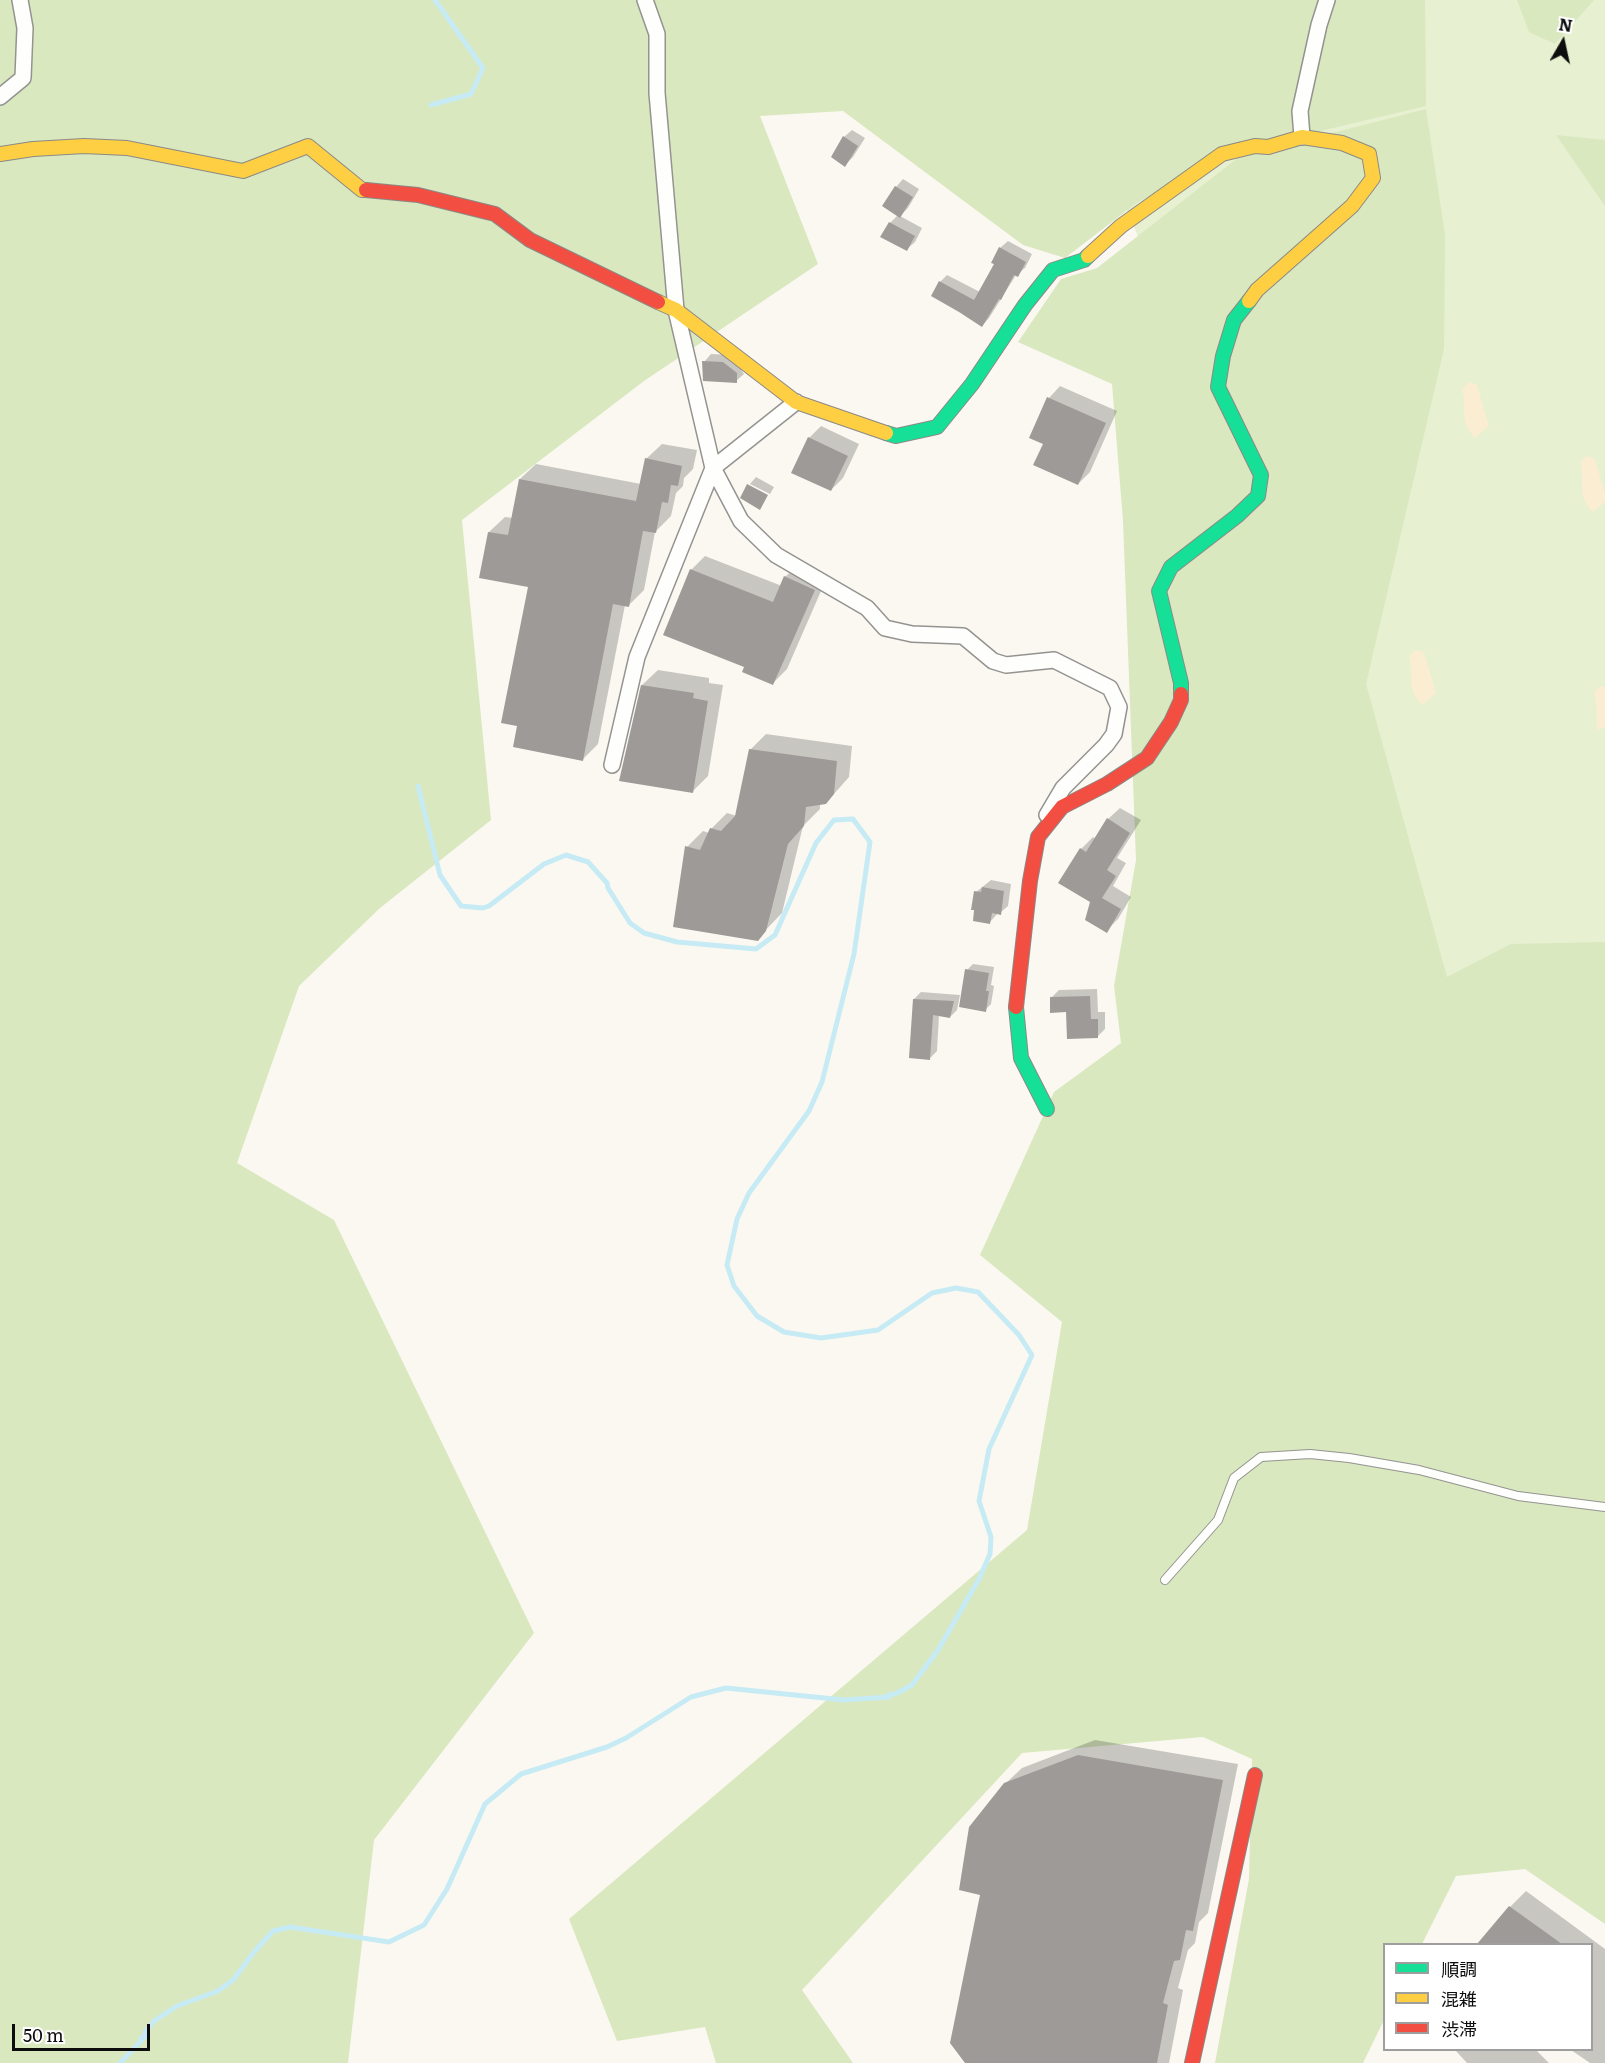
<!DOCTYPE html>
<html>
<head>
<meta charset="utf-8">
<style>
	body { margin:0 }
	#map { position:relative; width:1605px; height:2063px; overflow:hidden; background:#fbf8f1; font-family:Literata,"Noto Sans JP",serif }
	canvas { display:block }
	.legend { position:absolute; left:1383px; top:1943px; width:210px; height:108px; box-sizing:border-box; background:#fff; border:2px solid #9e9e9e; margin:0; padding:8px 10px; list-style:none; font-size:18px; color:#0d0d0d }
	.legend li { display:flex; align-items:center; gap:12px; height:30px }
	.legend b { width:30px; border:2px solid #9e9e9e }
	.north { position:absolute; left:1533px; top:12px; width:60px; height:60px; -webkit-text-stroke:4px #fff; paint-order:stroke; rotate:9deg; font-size:16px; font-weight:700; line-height:24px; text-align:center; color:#0d0d0d }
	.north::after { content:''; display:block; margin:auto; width:21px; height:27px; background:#0d0d0d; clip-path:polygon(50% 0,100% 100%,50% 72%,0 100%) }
	.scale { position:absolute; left:12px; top:2024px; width:138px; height:27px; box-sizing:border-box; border:3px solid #0d0d0d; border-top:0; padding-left:8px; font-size:18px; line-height:21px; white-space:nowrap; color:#0d0d0d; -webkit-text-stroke:4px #fff; paint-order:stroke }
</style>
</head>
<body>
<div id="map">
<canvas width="1605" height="2063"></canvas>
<ul class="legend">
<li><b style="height:8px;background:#16e098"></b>順調</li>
<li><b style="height:8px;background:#ffcf43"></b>混雑</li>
<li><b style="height:8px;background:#f24e42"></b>渋滞</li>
</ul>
<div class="north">N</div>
<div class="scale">50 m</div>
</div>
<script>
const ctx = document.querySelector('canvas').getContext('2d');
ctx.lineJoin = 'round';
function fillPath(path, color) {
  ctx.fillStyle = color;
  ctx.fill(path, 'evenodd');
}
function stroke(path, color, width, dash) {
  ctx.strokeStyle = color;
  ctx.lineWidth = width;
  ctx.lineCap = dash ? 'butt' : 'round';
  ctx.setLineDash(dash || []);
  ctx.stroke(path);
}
fillPath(new Path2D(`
	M 1162,0 L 1605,0 L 1605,988 L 1444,988 L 1119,190 Z`), '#e7f0d1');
fillPath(new Path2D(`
	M 0,0 L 1425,0 L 1426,106 L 1236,151 L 1138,202 L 1065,258 L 1023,245 L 843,111 L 760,116 L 818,264 L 644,381 L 462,520 L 491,820 L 380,908 L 299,986 L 237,1163 L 334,1220 L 534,1633 L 374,1840 L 348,2063 L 0,2063 Z
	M 1517,0 L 1594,0 L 1555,44 L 1529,32 Z
	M 1426,109 L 1445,235 L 1444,349 L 1366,684 L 1447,977 L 1511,944 L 1605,942 L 1605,1924 L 1525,1869 L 1456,1876 L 1422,1944 L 1384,1944 L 1384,2020 L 1363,2063 L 1215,2063 L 1249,1879 L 1252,1759 L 1203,1737 L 1022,1753 L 802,1990 L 853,2063 L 716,2063 L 705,2027 L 617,2041 L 569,1919 L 1027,1530 L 1062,1322 L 980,1255 L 1054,1092 L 1121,1043 L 1114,986 L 1136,860 L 1123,521 L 1112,384 L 1018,342 L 1061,279 L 1097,268 L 1239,157 Z
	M 1556,135 L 1605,140 L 1605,206 Z`), '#d9e8bf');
fillPath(new Path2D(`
	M 1469,382 L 1477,385 L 1489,426 L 1475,438 C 1458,421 1468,409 1462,389 Z
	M 1586,456 L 1595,459 L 1605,494 L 1605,502 L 1593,512 C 1575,495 1586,483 1580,463 Z
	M 1415,650 L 1424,652 L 1436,693 L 1422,705 C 1405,689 1415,676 1409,657 Z
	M 1600,686 L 1605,687 L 1605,727 L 1597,730 C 1596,717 1598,705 1594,693 Z`), '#fbedd2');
fillPath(new Path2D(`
	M 852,130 L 865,138 L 853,157 L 845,165 L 844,137 Z
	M 903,179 L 919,189 L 908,208 L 900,216 L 922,228 L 915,242 L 907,249 L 890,223 L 898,215 L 896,187 Z
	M 1008,241 L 1032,254 L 1025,268 L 1016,275 L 989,318 L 982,326 L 940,282 L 947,275 L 980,292 L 996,264 L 1000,248 Z
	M 711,354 L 731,355 L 744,374 L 736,381 L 704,362 Z
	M 1060,386 L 1117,411 L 1090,472 L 1078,484 L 1045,443 L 1031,437 L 1049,398 Z
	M 821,426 L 859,444 L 843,478 L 831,490 L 809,438 Z
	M 662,444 L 697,450 L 693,469 L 684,478 L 683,486 L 676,493 L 671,516 L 655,532 L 644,590 L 628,606 L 625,605 L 598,744 L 583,759 L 518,725 L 529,586 L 489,532 L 505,517 L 513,518 L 520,479 L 536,464 L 641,484 L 646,459 Z
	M 756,477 L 774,487 L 770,494 L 750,484 Z
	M 705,556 L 782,586 L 785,577 L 800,563 L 828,575 L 787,669 L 773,683 L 746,666 L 691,570 Z
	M 658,670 L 709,678 L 709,683 L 723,685 L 708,776 L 692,792 L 642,685 Z
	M 766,734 L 852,746 L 849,777 L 826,803 L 820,803 L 820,809 L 803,826 L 782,913 L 757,939 L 687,847 L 703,831 L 709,833 L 711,829 L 727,813 L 737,816 L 750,750 Z
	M 1120,808 L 1141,820 L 1117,858 L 1126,863 L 1113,886 L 1131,897 L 1118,919 L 1106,931 L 1092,901 L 1081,849 L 1093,837 L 1096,839 L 1108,819 Z
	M 991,880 L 1011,884 L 1008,906 L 1000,913 L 998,913 L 990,922 L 976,892 Z
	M 973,964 L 994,967 L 991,985 L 994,986 L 991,1004 L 985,1010 L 967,970 Z
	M 1097,989 L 1098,1012 L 1105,1012 L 1105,1029 L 1098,1036 L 1051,998 L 1059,990 Z
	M 921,992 L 960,995 L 957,1010 L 950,1017 L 939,1015 L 937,1051 L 930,1058 L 914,999 Z
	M 1095,1740 L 1238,1764 L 1208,1913 L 1199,1922 L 1195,1943 L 1188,1950 L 1178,1988 L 1183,1990 L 1169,2063 L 966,2063 L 1005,1784 L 1022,1768 Z
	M 1526,1891 L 1605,1949 L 1605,2063 L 1590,2063 L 1571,2050 L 1592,2050 L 1592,1944 L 1479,1944 L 1510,1907 Z
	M 1455,2050 L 1536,2050 L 1549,2063 L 1467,2063 Z`), '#0003');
stroke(new Path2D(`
	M 431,105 L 471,94 L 483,68 L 435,0
	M 120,2063 L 142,2040 L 141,2038 L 145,2037 L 145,2032 L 154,2021 L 177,2006 L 218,1991 L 233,1980 L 254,1952 L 273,1931 L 290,1927 L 389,1942 L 424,1925 L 447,1889 L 485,1804 L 521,1774 L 607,1747 L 626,1738 L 691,1697 L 726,1688 L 844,1700 L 889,1697 L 888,1695 L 895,1694 L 912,1685 L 938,1650 L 979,1579 L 990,1554 L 991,1537 L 979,1501 L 989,1449 L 1032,1355 L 1019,1335 L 978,1292 L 956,1288 L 932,1293 L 878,1330 L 821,1338 L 784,1332 L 757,1316 L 734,1286 L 727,1265 L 737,1219 L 749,1193 L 809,1111 L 822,1082 L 854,954 L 870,842 L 853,819 L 834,820 L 816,843 L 775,935 L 756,949 L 677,942 L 644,933 L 630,923 L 608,888 L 607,883 L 588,862 L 566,855 L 544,864 L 489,906 L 483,908 L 461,906 L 440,875 L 418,786`), '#c7ebf4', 5);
fillPath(new Path2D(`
	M 843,136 L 858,146 L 845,167 L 831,157 Z
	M 895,186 L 913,197 L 900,218 L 882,206 Z
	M 889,222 L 915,236 L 907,251 L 880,237 Z
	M 999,247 L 1026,262 L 1018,277 L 1014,275 L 1001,300 L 999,299 L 982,327 L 959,312 L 931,296 L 939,281 L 974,300 L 994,264 L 991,263 Z
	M 702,361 L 723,362 L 737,373 L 737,383 L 703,381 Z
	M 1047,397 L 1106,423 L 1078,485 L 1033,465 L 1043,444 L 1029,438 Z
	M 808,437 L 848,456 L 831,491 L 791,473 Z
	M 645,458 L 682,466 L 678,486 L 671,485 L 668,503 L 662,502 L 656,533 L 643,531 L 629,607 L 613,604 L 583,761 L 513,747 L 517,726 L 501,723 L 528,587 L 479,578 L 488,532 L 508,535 L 519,479 L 636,501 Z
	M 747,484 L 768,495 L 760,510 L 740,498 Z
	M 690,569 L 773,602 L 784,576 L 815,590 L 773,685 L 742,672 L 744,667 L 663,635 Z
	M 641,685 L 694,693 L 693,698 L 708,701 L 693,793 L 619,781 Z
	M 749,749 L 837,761 L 834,794 L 826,804 L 806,807 L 804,826 L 788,844 L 766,931 L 758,941 L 673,927 L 685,846 L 700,850 L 710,828 L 721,831 L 735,816 Z
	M 1107,818 L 1130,833 L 1107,870 L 1116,876 L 1102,898 L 1121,909 L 1107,933 L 1085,920 L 1090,902 L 1058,883 L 1080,848 L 1086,852 Z
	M 982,887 L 1004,891 L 1001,915 L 992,913 L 990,924 L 973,921 L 974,910 L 971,910 L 974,891 L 981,892 Z
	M 965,969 L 989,973 L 986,991 L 989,991 L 986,1012 L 959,1007 Z
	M 1090,996 L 1091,1019 L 1098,1019 L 1098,1038 L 1067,1039 L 1066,1012 L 1050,1013 L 1050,997 Z
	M 913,999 L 954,1001 L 950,1018 L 933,1015 L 930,1060 L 909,1058 Z
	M 1078,1755 L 1223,1780 L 1193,1931 L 1186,1930 L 1180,1960 L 1174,1961 L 1163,2003 L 1168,2005 L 1157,2063 L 965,2063 L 950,2043 L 980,1895 L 959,1890 L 969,1827 L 1004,1783 Z
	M 1509,1906 L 1562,1944 L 1477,1944 Z`), '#9e9a97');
const lane = new Path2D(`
	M 1165,1580 L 1218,1520 L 1234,1478 L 1261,1457 L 1310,1454 L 1349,1458 L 1419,1470 L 1518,1496 L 1605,1507`);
const street = new Path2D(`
	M 645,0 L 657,34 L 657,93 L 676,310 L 713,468 L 741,521 L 776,555 L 867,608 L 885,628 L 912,634 L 963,636 L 993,661 L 1006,665 L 1054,660 L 1110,688 L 1119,707 L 1114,734 L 1106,745 L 1063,788 L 1047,815
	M 0,97 L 23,78 L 25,28 L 20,0
	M 1302,137 L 1300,111 L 1319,25 L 1327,0
	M 612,765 L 637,657 L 713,468 L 796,402`);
const fast = new Path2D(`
	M 886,433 L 896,436 L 937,427 L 972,384 L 1025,305 L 1053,270 L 1084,260 L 1088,256
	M 1181,694 L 1181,683 L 1159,591 L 1171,567 L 1237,516 L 1258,496 L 1261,475 L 1218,387 L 1223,356 L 1234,320 L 1249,301
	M 1016,1007 L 1021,1058 L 1047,1109`);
const slow = new Path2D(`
	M 0,154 L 33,149 L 84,146 L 127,148 L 243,171 L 308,146 L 362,190 L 366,190
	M 1088,256 L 1121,226 L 1222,154 L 1255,146 L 1268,147 L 1302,137 L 1342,143 L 1369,154 L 1373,178 L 1352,206 L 1257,290 L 1249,301
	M 658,302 L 676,310 L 796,402 L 886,433`);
const jam = new Path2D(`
	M 366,190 L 418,195 L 495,214 L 530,240 L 658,302
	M 1016,1007 L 1030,881 L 1038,837 L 1062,807 L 1107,784 L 1147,758 L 1171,722 L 1181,700 L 1181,694
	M 1192,2063 L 1255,1775`);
stroke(lane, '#949390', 10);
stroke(street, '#949390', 18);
stroke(fast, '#8b8986', 16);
stroke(slow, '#8b8986', 16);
stroke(jam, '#8b8986', 16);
stroke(lane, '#fefefd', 8);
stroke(street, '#fefefd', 15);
stroke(fast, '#16e098', 14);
stroke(slow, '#ffcf43', 14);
stroke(jam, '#f24e42', 14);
</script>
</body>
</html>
